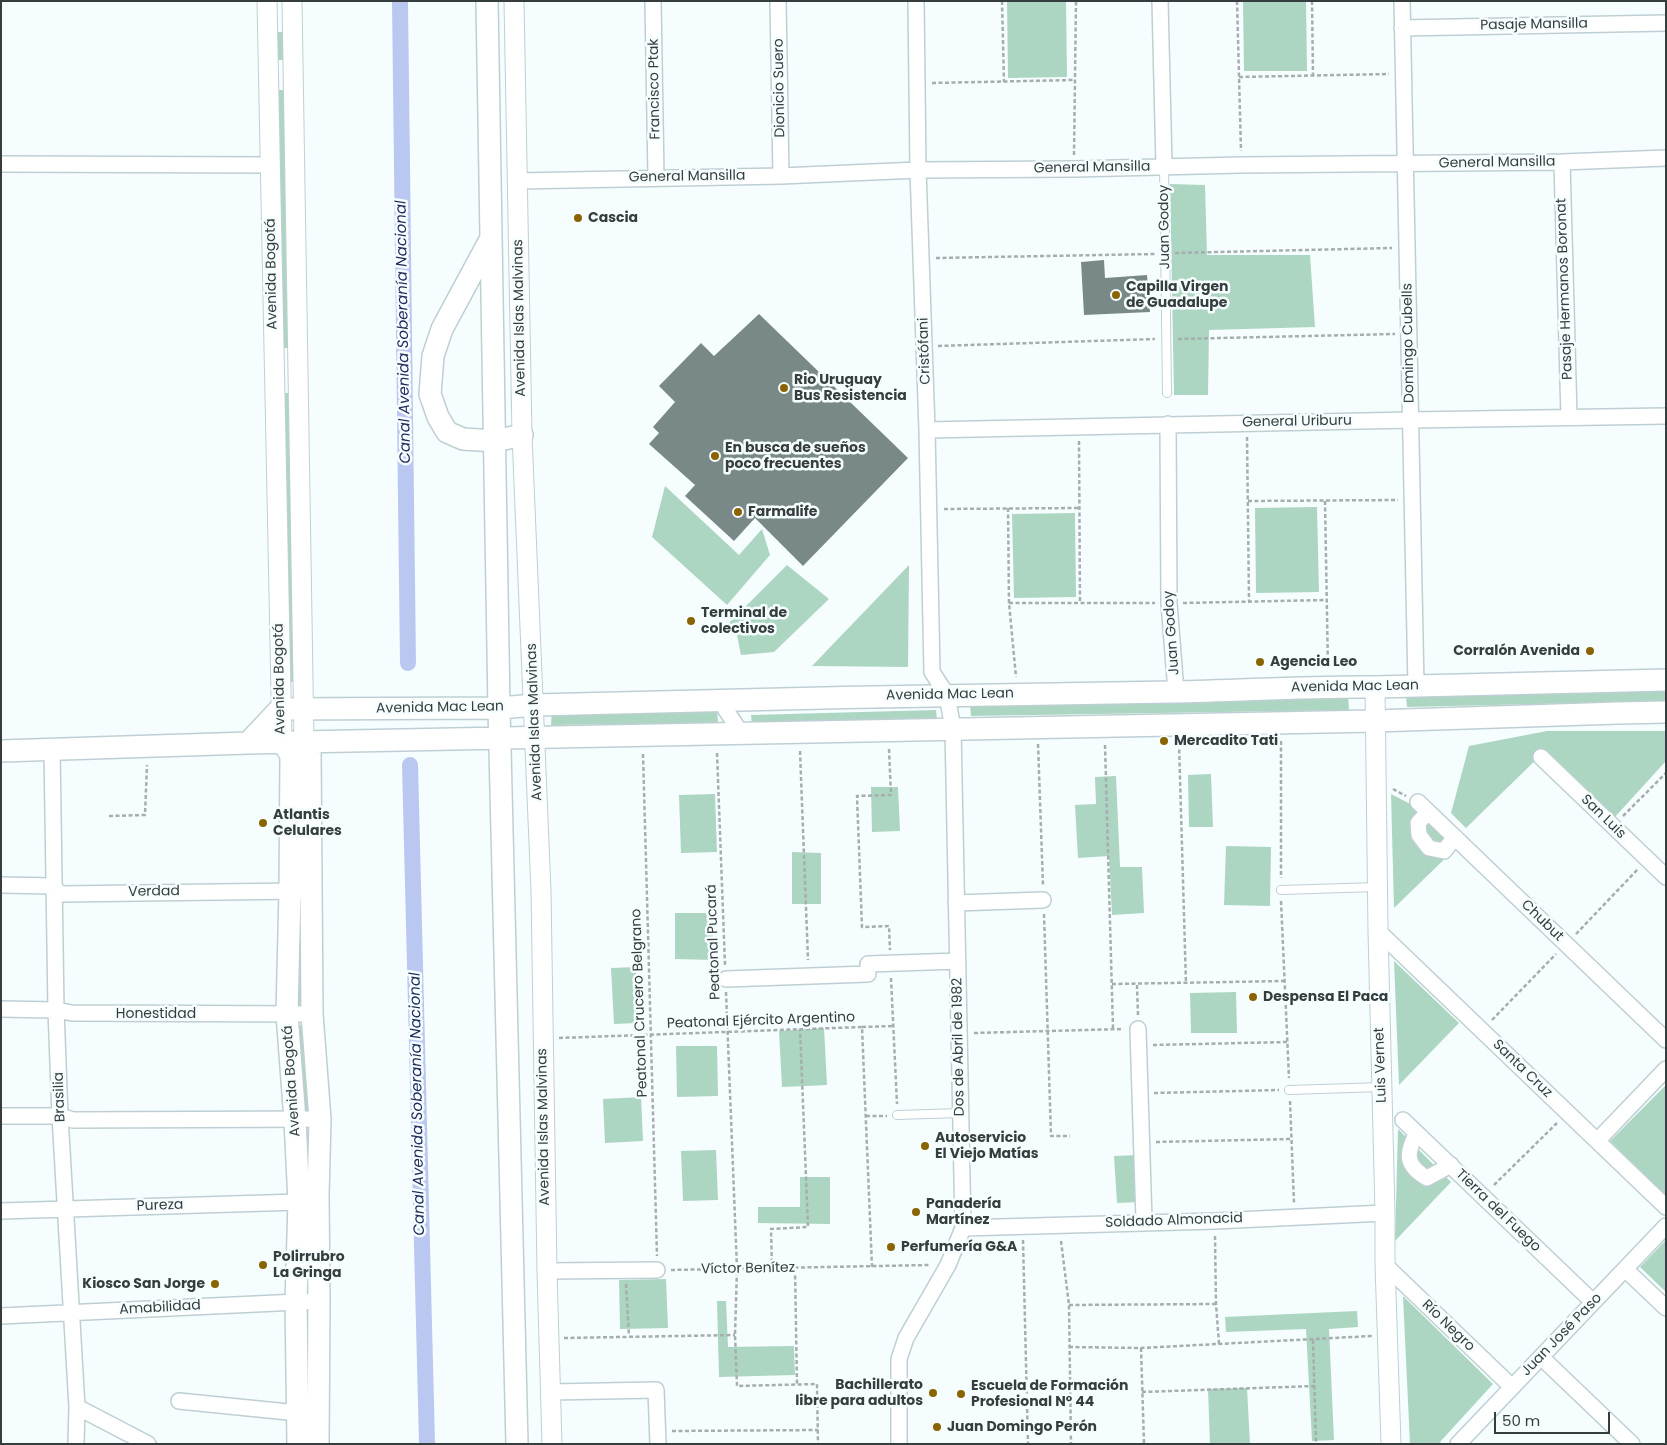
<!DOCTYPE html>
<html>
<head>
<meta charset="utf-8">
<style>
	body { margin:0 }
	#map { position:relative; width:1667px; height:1445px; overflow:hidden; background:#f6fdff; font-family:Poppins,sans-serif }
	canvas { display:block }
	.frame { position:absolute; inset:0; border:2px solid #363d3f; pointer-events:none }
	.scale { position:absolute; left:1494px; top:1412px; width:116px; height:22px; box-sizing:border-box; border:2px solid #363d3f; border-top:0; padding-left:6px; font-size:15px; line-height:18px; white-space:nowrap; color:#363d3f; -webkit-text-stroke:4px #f6fdff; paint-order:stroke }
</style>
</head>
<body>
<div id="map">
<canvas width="1667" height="1445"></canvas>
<div class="frame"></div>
<div class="scale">50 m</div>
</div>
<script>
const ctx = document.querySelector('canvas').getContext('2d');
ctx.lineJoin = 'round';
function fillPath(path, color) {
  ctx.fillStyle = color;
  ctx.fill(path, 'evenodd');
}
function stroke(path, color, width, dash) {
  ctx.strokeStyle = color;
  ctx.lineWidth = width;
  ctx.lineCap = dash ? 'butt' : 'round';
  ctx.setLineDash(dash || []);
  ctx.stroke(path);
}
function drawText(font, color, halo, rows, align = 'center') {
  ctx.font = font + ' Poppins,sans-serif';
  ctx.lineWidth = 5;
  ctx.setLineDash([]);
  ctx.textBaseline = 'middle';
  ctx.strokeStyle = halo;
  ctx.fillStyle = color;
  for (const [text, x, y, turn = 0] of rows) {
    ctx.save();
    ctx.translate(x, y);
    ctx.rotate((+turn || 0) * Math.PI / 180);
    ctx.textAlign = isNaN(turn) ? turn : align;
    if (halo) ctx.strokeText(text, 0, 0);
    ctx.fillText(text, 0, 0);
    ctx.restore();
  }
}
fillPath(new Path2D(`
	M 1007,1 L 1066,1 L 1067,77 L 1008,78 Z
	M 1243,1 L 1306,1 L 1307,71 L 1244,71 Z
	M 275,32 L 286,32 L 286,60 L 275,60 Z
	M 274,90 L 285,90 L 292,348 L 281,348 Z
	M 1170,184 L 1205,185 L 1207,255 L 1310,255 L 1315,327 L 1209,330 L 1208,395 L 1174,395 Z
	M 284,393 L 295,393 L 297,682 L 286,682 Z
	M 665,486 L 739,555 L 762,529 L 770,555 L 727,605 L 652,537 Z
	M 1317,507 L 1319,592 L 1256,593 L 1255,508 Z
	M 1075,513 L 1076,597 L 1014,598 L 1012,514 Z
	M 787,565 L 829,599 L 774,652 L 741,655 L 737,635 L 727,625 Z
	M 909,565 L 908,667 L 812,666 Z
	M 1666,690 L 1666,701 L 1407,707 L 1406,697 Z
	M 1348,695 L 1349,710 L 971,716 L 970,705 Z
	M 717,709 L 718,723 L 551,725 L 552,711 Z
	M 936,710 L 937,720 L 752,725 L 751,715 Z
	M 1547,731 L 1666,731 L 1666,761 L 1614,818 L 1546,750 L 1466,828 L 1451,813 L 1469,746 Z
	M 1211,774 L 1213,827 L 1189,827 L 1188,775 Z
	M 1116,776 L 1120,867 L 1142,867 L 1144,913 L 1112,915 L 1109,856 L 1078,858 L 1075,805 L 1096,804 L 1095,777 Z
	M 871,787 L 898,787 L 900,831 L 872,832 Z
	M 715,794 L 717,852 L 681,853 L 679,795 Z
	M 1391,794 L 1420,809 L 1456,848 L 1394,908 Z
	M 1226,846 L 1271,847 L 1270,906 L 1224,905 Z
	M 792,852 L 821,853 L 821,904 L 792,904 Z
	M 294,899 L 301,900 L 301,1009 L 293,1009 Z
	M 675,913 L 713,913 L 713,960 L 675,959 Z
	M 1394,961 L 1459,1023 L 1399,1085 Z
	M 636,967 L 638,1023 L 614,1024 L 611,968 Z
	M 1236,992 L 1237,1033 L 1191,1033 L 1190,993 Z
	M 296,1025 L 303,1025 L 311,1113 L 303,1113 Z
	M 824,1028 L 827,1085 L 782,1087 L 779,1031 Z
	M 676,1046 L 717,1046 L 718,1096 L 677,1097 Z
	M 1666,1085 L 1666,1196 L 1610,1141 Z
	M 641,1097 L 643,1141 L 605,1143 L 603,1099 Z
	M 1398,1129 L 1451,1182 L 1395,1241 Z
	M 716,1150 L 718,1200 L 683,1201 L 681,1151 Z
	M 1139,1155 L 1141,1202 L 1117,1203 L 1114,1156 Z
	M 800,1177 L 830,1177 L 830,1224 L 758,1223 L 758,1207 L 800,1207 Z
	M 1666,1240 L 1666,1292 L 1640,1267 Z
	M 666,1279 L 668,1328 L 620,1329 L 619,1280 Z
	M 1403,1296 L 1493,1384 L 1440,1442 L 1442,1444 L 1410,1444 Z
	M 717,1301 L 726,1301 L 728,1347 L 794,1346 L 795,1375 L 719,1377 Z
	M 1357,1311 L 1358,1327 L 1329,1329 L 1334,1440 L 1312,1441 L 1306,1329 L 1226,1332 L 1225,1317 Z
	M 1247,1388 L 1250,1444 L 1210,1444 L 1208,1389 Z`), '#acd6c1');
stroke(new Path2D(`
	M 400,1 L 408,663
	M 410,765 L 427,1444`), '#bac8f1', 16);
fillPath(new Path2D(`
	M 1104,260 L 1105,278 L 1147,275 L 1150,312 L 1084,315 L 1081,262 Z
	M 759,314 L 908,458 L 803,566 L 755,518 L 734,541 L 685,496 L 695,485 L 649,444 L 659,433 L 653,427 L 675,402 L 659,386 L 701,343 L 714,356 Z`), '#798988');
const service = new Path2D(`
	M 1164,166 L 1167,393
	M 1281,890 L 1377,887
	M 1289,1090 L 1382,1087
	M 897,1115 L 961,1113`);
const minor = new Path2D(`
	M 653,1 L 656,177
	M 778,1 L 781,176
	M 1160,1 L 1164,166
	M 1402,1 L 1416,686
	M 1402,28 L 1666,23
	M 1562,162 L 1569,417
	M 1,164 L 270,165
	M 518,181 L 781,176 L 918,170 L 1074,169 L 1241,165 L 1562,162 L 1666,158
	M 1168,424 L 1169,603 L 1176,692
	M 927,430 L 1411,420 L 1666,416
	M 720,701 L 741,733
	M 52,749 L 56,1010 L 60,1116 L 77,1407 L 76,1444
	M 1541,757 L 1666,877
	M 1418,802 L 1666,1040
	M 1428,812 L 1418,823 L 1419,835 L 1429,848 L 1444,851 L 1455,837
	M 1,885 L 53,886 L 60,894 L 299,891
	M 956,903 L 1043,900
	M 1378,931 L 1666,1207
	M 726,979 L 868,974 L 868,964 L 958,961
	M 1,1009 L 56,1010 L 72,1013 L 312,1014
	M 1138,1029 L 1144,1221
	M 1,1116 L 60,1116 L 73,1120 L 320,1119
	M 1403,1120 L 1593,1302
	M 1417,1133 C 1405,1154 1406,1166 1427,1178 L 1451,1165
	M 1597,1141 L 1666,1069
	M 1,1211 L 299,1202 L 307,1199
	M 963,1228 L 1215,1221 L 1385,1213
	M 1385,1265 L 1512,1387
	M 1625,1269 L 1666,1308
	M 547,1271 L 657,1270
	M 1,1316 L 319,1301
	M 1541,1357 L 1632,1444
	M 551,1392 L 656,1390 L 658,1444
	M 179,1401 L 298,1413
	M 77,1407 L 148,1444
	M 899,1444 L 899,1359 L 906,1338 L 948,1265 L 963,1228 L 953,729 L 947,695 L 932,672 L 927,430 L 918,170 L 916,1
	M 1458,1444 L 1666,1226`);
const tertiary = new Path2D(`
	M 267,1 L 282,742
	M 292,1 L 304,742
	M 514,1 L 522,435 L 541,891 L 547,1271 L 552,1444
	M 1375,687 L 1378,931 L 1385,1213 L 1385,1265 L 1391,1444`);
const secondary = new Path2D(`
	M 487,1 L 499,708 L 517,1444
	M 491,238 L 442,329 L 433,356 L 430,394 L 438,417 L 447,432 L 463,439 L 495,441 L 522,435
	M 282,742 L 291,755 L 290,891 L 287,1014 L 295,1120 L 299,1202 L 296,1302 L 298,1444
	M 304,742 L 310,749 L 312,1014 L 320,1119 L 318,1196 L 319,1301 L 318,1444
	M 248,743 L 280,709 L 499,708 L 535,705 C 747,699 960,695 1172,692 C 1240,691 1307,686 1375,687 L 1666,680
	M 1,751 L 248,743 L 1375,721 L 1618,713 L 1666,712`);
stroke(service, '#becfd4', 10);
stroke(minor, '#becfd4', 18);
stroke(tertiary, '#becfd4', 21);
stroke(secondary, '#becfd4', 24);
stroke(new Path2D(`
	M 1002,1 L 1004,82
	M 1237,1 L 1241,151
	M 1312,1 L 1313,75
	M 1239,77 L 1389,74
	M 932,83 L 1074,80
	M 1074,155 L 1076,1
	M 1175,253 L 1392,248
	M 936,258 L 1155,254
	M 1178,339 L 1395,334
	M 938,346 L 1155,339
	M 1247,437 L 1249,601
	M 1079,441 L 1080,603
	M 1248,501 L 1398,500
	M 1325,501 L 1328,670
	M 1008,508 L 1009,603 L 1016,677
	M 944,509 L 1079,508
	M 1009,603 L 1155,603
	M 1183,603 L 1326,600
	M 1281,741 L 1281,878
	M 1179,743 L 1186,984
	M 1038,744 L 1043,886
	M 1105,745 L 1113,1029
	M 889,749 L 891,795 L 857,796 L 862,927 L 889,926 L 890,950
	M 800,751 L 808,960
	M 717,753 L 725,965
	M 643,754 L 657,1256
	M 1393,789 L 1406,796
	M 109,816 L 145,815 L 147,765
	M 1623,816 L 1666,773
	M 1281,901 L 1289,1078
	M 1044,914 L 1051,1136 L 1070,1136
	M 1576,934 L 1638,869
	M 891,978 L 897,1104
	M 1112,984 L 1285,981
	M 1137,985 L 1138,1016
	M 726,992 L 737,1269 L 735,1335 L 737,1386 L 817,1384 L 818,1444
	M 1492,1020 L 1556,954
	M 862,1027 L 893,1026
	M 974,1033 L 1123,1029
	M 559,1038 L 862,1027 L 872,1267
	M 1153,1045 L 1287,1042
	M 1154,1093 L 1279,1090
	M 1290,1101 L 1294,1203
	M 866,1116 L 887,1116
	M 1156,1142 L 1291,1139
	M 1494,1185 L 1557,1123
	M 1215,1236 L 1216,1304 L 1219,1344
	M 1023,1240 L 1028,1444
	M 1061,1241 L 1069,1305 L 1071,1444
	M 772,1269 L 771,1229 L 808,1227 L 800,1029
	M 795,1269 L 797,1385
	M 671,1270 L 930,1265
	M 626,1284 L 629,1336
	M 1069,1305 L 1216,1304
	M 564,1338 L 735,1335
	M 1313,1340 L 1316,1444
	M 1069,1347 L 1141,1348 L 1372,1336
	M 1141,1348 L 1144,1444
	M 1142,1392 L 1315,1386
	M 672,1431 L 818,1430`), '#a6adaf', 2.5, [4, 2.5]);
stroke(service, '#fff', 8);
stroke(minor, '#fff', 15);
stroke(tertiary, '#fff', 19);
stroke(secondary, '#fff', 21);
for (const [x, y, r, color] of [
	[578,218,5,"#896401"],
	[1116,295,5,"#896401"],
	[784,388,5,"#896401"],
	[715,456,5,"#896401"],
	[738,512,5,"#896401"],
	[691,621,5,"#896401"],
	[1590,651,5,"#896401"],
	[1260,662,5,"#896401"],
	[1164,741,5,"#896401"],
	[263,823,5,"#896401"],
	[1253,997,5,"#896401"],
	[925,1146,5,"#896401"],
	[916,1212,5,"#896401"],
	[891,1247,5,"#896401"],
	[263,1265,5,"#896401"],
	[215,1284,5,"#896401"],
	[933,1393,5,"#896401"],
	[961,1394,5,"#896401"],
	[937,1427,5,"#896401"]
]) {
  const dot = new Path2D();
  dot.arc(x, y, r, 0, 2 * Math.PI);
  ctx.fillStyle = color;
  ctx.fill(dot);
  stroke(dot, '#f6fdff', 2);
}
drawText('14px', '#363d3f', '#f6fdff', [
	["Pasaje Mansilla",1534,25,-1],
	["Dionicio Suero",780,88,-91],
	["Francisco Ptak",655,89,-91],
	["General Mansilla",1497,163,-1],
	["General Mansilla",1092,168,-1],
	["General Mansilla",687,177,-1],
	["Juan Godoy",1165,227,-91],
	["Avenida Bogotá",272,274,-91],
	["Pasaje Hermanos Boronat",1565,289,-92],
	["Avenida Islas Malvinas",520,318,-91],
	["Domingo Cubells",1409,343,-91],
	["Cristófani",925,351,-92],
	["General Uriburu",1297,422,-1],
	["Juan Godoy",1172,633,-94],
	["Avenida Bogotá",280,679,-91],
	["Avenida Mac Lean",1355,687,-1],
	["Avenida Mac Lean",950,695,-1],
	["Avenida Mac Lean",440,708,-1],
	["Avenida Islas Malvinas",535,722,-92],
	["San Luis",1603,817,44],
	["Verdad",154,892,-1],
	["Chubut",1542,921,44],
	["Peatonal Pucará",714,942,-92],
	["Peatonal Crucero Belgrano",640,1003,-92],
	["Honestidad",156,1014],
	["Peatonal Ejército Argentino",761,1021,-2],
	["Dos de Abril de 1982",959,1047,-91],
	["Luis Vernet",1381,1065,-92],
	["Santa Cruz",1522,1069,44],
	["Avenida Bogotá",292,1081,-94],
	["Brasilia",60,1097,-92],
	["Avenida Islas Malvinas",544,1127,-91],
	["Pureza",160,1206,-2],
	["Tierra del Fuego",1498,1211,44],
	["Soldado Almonacid",1174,1221,-2],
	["Víctor Benítez",748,1269,-1],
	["Amabilidad",160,1308,-3],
	["Río Negro",1448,1326,44],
	["Juan José Paso",1562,1335,-46]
]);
drawText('bold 14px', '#363d3f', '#f6fdff', [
	["Cascia",588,218],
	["Capilla Virgen",1126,287],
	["de Guadalupe",1126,303],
	["Rio Uruguay",794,380],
	["Bus Resistencia",794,396],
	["En busca de sueños",725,448],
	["poco frecuentes",725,464],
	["Farmalife",748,512],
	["Terminal de",701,613],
	["colectivos",701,629],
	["Corralón Avenida",1580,651,"right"],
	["Agencia Leo",1270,662],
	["Mercadito Tati",1174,741],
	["Atlantis",273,815],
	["Celulares",273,831],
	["Despensa El Paca",1263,997],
	["Autoservicio",935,1138],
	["El Viejo Matías",935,1154],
	["Panadería",926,1204],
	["Martínez",926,1220],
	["Perfumería G&A",901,1247],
	["Polirrubro",273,1257],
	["La Gringa",273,1273],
	["Kiosco San Jorge",205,1284,"right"],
	["Bachillerato",923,1385,"right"],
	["libre para adultos",923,1401,"right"],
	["Escuela de Formación",971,1386],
	["Profesional N° 44",971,1402],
	["Juan Domingo Perón",947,1427]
], 'left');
drawText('italic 15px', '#202c5d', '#f6fdff', [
	["Canal Avenida Soberanía Nacional",404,332,-91],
	["Canal Avenida Soberanía Nacional",418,1104,-91]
]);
</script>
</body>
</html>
